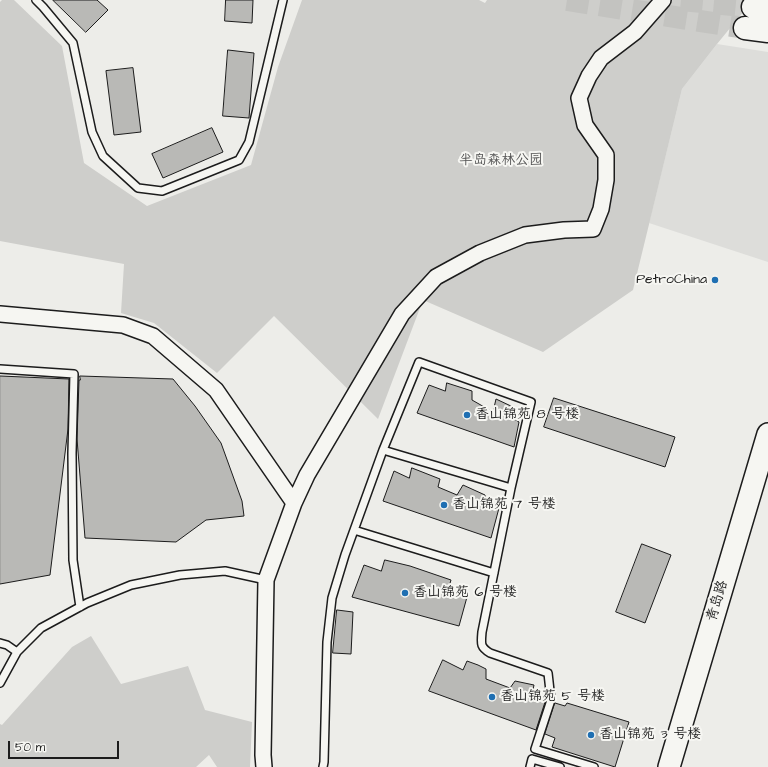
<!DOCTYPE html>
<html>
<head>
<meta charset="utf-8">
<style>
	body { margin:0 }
	#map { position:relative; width:768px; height:767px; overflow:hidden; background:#edede9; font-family:"Architects Daughter",sans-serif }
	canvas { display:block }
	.scale { position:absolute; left:8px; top:741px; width:111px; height:18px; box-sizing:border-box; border:2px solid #1c1c1c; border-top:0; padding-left:5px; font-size:12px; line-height:14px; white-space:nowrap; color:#1c1c1c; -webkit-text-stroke:3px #f6f6f2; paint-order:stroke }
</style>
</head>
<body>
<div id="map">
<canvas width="768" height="767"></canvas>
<div class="scale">50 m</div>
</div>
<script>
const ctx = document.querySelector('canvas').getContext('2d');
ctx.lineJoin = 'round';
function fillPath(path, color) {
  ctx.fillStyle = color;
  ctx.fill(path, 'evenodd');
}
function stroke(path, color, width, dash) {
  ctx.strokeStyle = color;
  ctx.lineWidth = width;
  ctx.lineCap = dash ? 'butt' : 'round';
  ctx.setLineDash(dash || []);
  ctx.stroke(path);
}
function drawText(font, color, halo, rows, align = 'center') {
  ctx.font = font + ' "Architects Daughter","LXGW WenKai TC",sans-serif';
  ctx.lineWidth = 4;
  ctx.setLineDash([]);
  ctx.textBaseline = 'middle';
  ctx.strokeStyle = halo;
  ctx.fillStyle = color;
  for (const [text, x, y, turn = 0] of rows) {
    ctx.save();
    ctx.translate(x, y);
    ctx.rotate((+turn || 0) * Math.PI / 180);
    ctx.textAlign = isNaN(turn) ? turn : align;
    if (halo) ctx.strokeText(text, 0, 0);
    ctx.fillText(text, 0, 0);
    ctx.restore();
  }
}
fillPath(new Path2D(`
	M 717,44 L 768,52 L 768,262 L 649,223 L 682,89 Z`), '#ddddda');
fillPath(new Path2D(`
	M 2,0 L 14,0 L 62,46 L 84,163 L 147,206 L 251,165 L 278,67 L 302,0 L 479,0 L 485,3 L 487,0 L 753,0 L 717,44 L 682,89 L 633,290 L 543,352 L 423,300 L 378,419 L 274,316 L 217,373 L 193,354 L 154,323 L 121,313 L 124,264 L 0,241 L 0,2 Z
	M 91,636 L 121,684 L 188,666 L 205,710 L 252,722 L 250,767 L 217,767 L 209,755 L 196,767 L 0,767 L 0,724 L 2,725 L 72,647 Z`), '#cececb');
const building = new Path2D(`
	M 53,0 L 97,0 L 108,10 L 86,32 Z
	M 226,0 L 253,0 L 252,23 L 225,21 Z
	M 228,50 L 254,53 L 249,118 L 223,116 Z
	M 133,68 L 141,132 L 114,135 L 106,71 Z
	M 212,128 L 223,152 L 163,178 L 152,154 Z
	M 0,376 L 69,379 L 68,429 L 50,575 L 0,584 Z
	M 80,376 L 173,379 L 195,406 L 221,443 L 242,501 L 244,516 L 206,520 L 176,542 L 85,538 L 77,439 L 79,380 L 80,380 Z
	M 447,383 L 472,391 L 472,400 L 493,412 L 496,399 L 513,407 L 511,417 L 519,422 L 514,447 L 417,413 L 429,385 L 445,391 Z
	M 554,398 L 675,437 L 665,467 L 544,427 Z
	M 412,468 L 440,479 L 438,487 L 457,495 L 463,485 L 485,495 L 485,502 L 499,508 L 491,538 L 383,501 L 394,471 L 409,478 Z
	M 642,544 L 671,555 L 645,623 L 616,612 Z
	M 385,560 L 410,566 L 451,580 L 448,590 L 467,597 L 459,626 L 352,597 L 364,565 L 381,571 Z
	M 337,610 L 353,612 L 351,654 L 333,653 Z
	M 443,660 L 463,670 L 467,661 L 478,665 L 486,669 L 486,679 L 510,688 L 515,681 L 534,685 L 532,694 L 546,699 L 536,730 L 429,691 Z
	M 555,703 L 565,706 L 567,703 L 629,722 L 615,767 L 552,747 L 555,738 L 545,734 Z`);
fillPath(building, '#b9b9b6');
stroke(building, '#1c1c1c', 1);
stroke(new Path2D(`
	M 567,0 L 745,28
	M 681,0 L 753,7`), '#c3c3c0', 22, [22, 11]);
const lane = new Path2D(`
	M 36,0 L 43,7 L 73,43 L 92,132 L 103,156 L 138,188 L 162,191 L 239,160 L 249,142 L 283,0
	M 0,369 L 74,374 L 72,453 L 73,560 L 80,607
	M 383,450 L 419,362 L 531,402 L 511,488
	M 354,530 L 494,573
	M 0,643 L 7,645 L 17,652
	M 0,683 L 17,652 L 41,628 L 87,603 L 131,585 L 180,575 L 225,571 L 266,580
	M 323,767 L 324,762 L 327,642 L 332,598 L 345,555 L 383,450 L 511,488 L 482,632 C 481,644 480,647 490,653 L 548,673 L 551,700 L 535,749 L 594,767
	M 530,767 L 532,759 L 560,767`);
const street = new Path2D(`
	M 0,314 L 123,325 L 153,336 L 216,390 L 294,503
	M 264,767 L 263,755 L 266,580 L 294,503 L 307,475 L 402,314 L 436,277 L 480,253 L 525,235 L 564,230 L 593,229 L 601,209 L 606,180 L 606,155 L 585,125 L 579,98 L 589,76 L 601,58 L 635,32 L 663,0`);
const secondary = new Path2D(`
	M 669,767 L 768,434`);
const primary = new Path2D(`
	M 753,7 L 768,9
	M 745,28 L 768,31`);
stroke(lane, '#1c1c1c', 10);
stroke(street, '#1c1c1c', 18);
stroke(secondary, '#1c1c1c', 24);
stroke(primary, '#1c1c1c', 25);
stroke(lane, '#f6f6f2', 7);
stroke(street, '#f6f6f2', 15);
stroke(secondary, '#f6f6f2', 21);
stroke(primary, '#f6f6f2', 22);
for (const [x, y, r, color] of [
	[715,280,4,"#1f6fb2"],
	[467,415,4,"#1f6fb2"],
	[444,505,4,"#1f6fb2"],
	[405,593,4,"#1f6fb2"],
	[492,697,4,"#1f6fb2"],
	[591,735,4,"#1f6fb2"]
]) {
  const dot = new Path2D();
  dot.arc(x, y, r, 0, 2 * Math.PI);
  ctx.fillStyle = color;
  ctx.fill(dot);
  stroke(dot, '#f6f6f2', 1.5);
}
drawText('14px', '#515151', '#f6f6f2', [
	["半岛森林公园",501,161]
]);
drawText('14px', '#1c1c1c', '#f6f6f2', [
	["PetroChina",707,280,"right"],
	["香山锦苑 8 号楼",475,415],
	["香山锦苑 7 号楼",452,505],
	["香山锦苑 6 号楼",413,593],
	["香山锦苑 5 号楼",500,697],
	["香山锦苑 3 号楼",599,735]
], 'left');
drawText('14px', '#1c1c1c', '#f6f6f2', [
	["青岛路",718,601,-73]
]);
</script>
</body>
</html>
